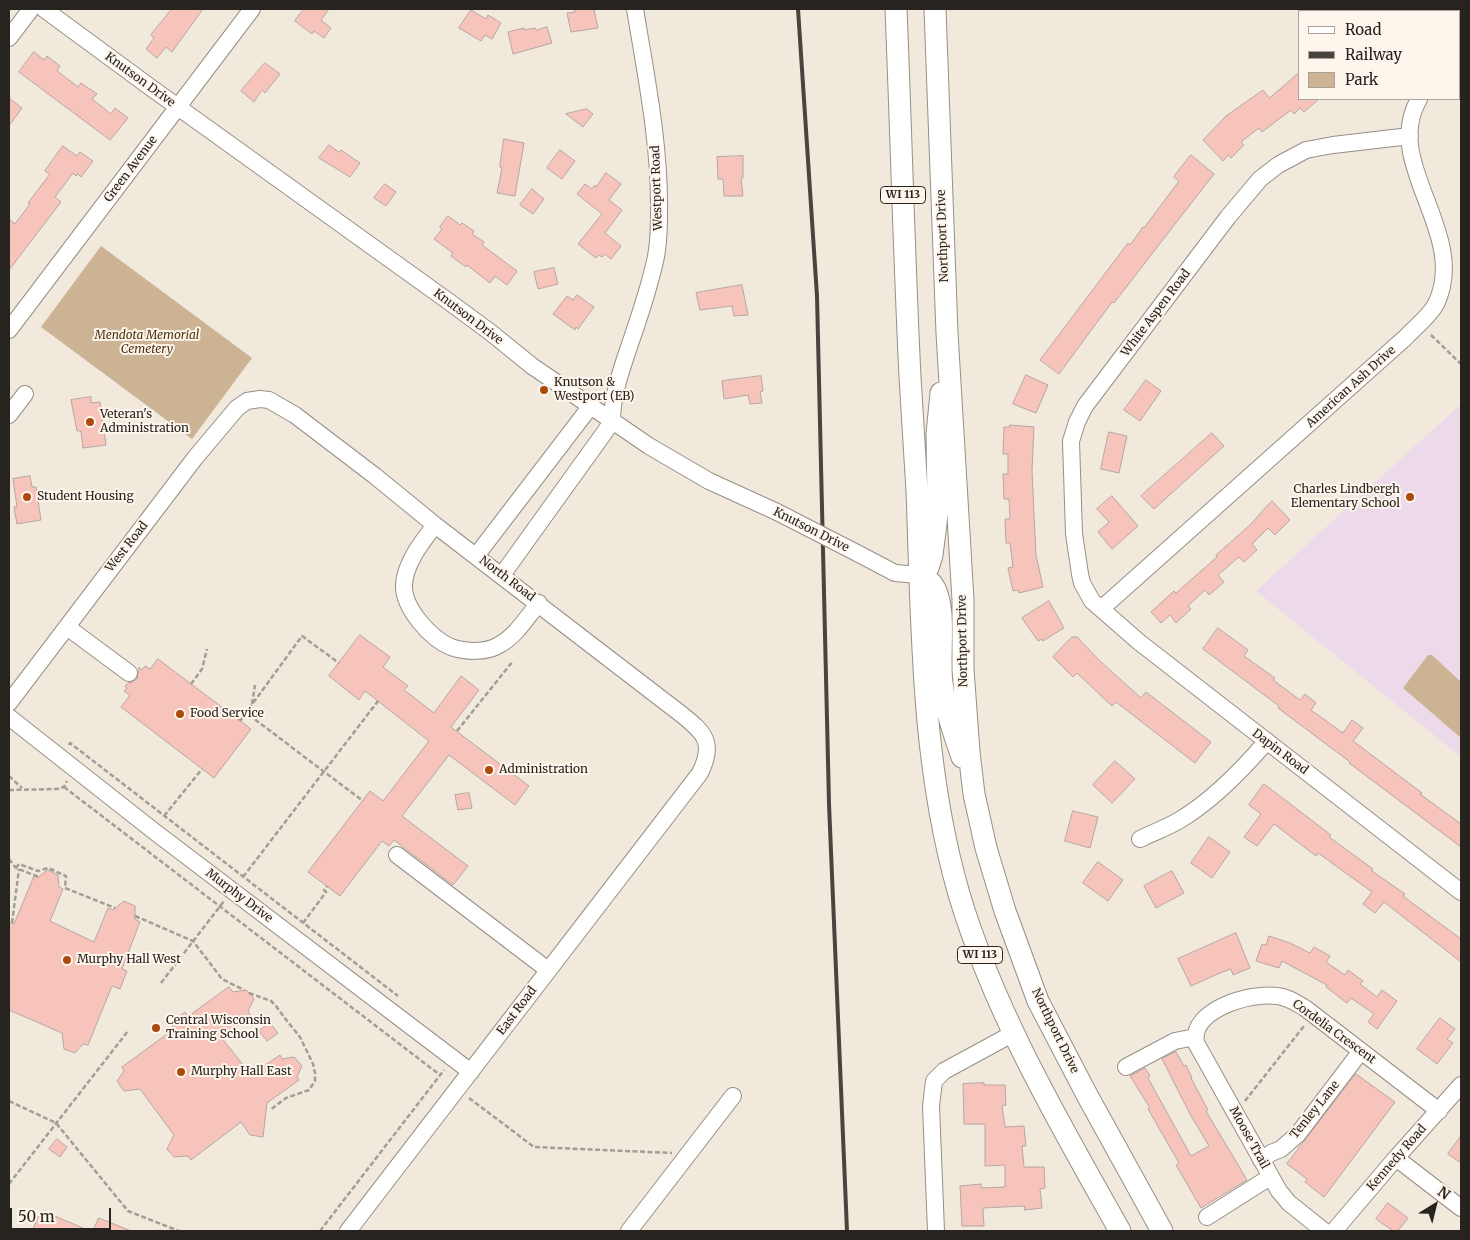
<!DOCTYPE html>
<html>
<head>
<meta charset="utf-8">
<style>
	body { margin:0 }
	#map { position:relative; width:1470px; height:1240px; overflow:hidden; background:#f2e9dd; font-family:Merriweather,serif }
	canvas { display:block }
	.frame { position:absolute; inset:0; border:10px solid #27231f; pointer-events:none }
	.legend { position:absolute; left:1298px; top:10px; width:162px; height:90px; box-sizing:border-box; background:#fef6ec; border:1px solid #a8a29a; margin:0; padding:6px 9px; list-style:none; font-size:15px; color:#27231f }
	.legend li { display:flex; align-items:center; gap:10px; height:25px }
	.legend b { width:25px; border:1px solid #a8a29a }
	.north { position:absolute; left:1410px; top:1180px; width:50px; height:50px; -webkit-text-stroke:4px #fef6ec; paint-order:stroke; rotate:36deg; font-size:14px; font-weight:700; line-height:20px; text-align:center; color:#27231f }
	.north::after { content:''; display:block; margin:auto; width:18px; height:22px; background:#27231f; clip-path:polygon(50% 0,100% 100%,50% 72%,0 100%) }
	.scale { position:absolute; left:10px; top:1208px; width:101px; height:22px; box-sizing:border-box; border:2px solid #27231f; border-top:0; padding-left:6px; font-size:15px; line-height:18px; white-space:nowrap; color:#27231f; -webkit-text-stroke:4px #fef6ec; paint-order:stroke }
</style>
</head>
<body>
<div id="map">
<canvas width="1470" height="1240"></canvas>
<div class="frame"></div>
<ul class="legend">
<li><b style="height:6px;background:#fff"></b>Road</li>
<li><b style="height:6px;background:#48443e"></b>Railway</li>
<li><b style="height:14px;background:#cbb393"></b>Park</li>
</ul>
<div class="north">N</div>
<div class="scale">50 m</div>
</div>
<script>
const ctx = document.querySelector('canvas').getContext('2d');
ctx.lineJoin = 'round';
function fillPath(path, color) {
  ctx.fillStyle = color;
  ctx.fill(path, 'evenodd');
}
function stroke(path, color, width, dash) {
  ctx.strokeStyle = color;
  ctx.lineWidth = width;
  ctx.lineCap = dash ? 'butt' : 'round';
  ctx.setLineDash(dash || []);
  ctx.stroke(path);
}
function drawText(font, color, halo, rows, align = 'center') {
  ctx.font = font + ' Merriweather,serif';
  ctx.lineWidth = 4;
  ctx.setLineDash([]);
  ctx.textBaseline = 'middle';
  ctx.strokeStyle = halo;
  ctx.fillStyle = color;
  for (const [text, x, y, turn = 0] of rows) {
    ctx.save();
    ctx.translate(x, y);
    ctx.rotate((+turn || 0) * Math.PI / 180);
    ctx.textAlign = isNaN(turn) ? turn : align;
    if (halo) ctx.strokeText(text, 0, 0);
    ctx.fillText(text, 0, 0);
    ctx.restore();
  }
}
fillPath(new Path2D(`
	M 1461,404 L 1461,757 L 1256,591 Z`), '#ecdaea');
fillPath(new Path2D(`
	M 101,246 L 252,358 L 192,439 L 41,327 Z
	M 1428,655 L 1432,655 L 1461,682 L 1461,738 L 1403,688 Z`), '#cbb393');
const building = new Path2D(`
	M 172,9 L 203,9 L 172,52 L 166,47 L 157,58 L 146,49 L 154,38 L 151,35 Z
	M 304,9 L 329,9 L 321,20 L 331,28 L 324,38 L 314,31 L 312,34 L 295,21 Z
	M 574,9 L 594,9 L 598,28 L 571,32 L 567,13 L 575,12 Z
	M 471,10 L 486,19 L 488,15 L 501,23 L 492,39 L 485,35 L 481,41 L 459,28 Z
	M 547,27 L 552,43 L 513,54 L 508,32 L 524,28 L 524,30 L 535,28 L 536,30 Z
	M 34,52 L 44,60 L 47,56 L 60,66 L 57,71 L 78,87 L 81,83 L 97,94 L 92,99 L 111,114 L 115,108 L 128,118 L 110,140 L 19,72 Z
	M 265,63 L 280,74 L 265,93 L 262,90 L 254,102 L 241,91 Z
	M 1299,73 L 1299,99 L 1319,99 L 1304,112 L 1300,108 L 1294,114 L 1291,110 L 1262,132 L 1259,128 L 1241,142 L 1244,145 L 1231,158 L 1228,155 L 1223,161 L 1203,140 L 1226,116 L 1263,90 L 1269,98 Z
	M 9,98 L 22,108 L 9,126 Z
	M 587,109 L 593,114 L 583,127 L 566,114 Z
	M 504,139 L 524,143 L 515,196 L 497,193 L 502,168 L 500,167 Z
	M 329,145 L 339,152 L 341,150 L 360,163 L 350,177 L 319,158 Z
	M 63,146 L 77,156 L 80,152 L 93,161 L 81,177 L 78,174 L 76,176 L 73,173 L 55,197 L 61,202 L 9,270 L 9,219 L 15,224 L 30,204 L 28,203 L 50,174 L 45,171 Z
	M 560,150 L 575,161 L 562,179 L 547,168 Z
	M 1191,155 L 1214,174 L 1168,233 L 1114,303 L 1112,302 L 1059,374 L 1040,360 L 1128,243 L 1130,245 L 1143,227 L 1144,228 L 1179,181 L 1174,177 Z
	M 743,156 L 743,178 L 741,178 L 743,196 L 724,196 L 723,179 L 718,179 L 717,157 Z
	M 606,173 L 621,184 L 609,200 L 622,210 L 605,233 L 621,246 L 611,259 L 605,254 L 602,257 L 599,255 L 596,258 L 578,244 L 602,214 L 577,194 L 585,184 L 592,189 L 595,185 L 596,187 Z
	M 385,184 L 396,192 L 386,206 L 374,198 Z
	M 532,189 L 544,199 L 533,214 L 520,205 Z
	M 448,216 L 460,225 L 462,223 L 474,231 L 472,234 L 484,242 L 482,245 L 517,271 L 507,285 L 495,276 L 490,283 L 467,265 L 466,267 L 451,256 L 453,253 L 434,239 L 442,229 L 440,227 Z
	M 554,268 L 558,284 L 538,289 L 534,272 Z
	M 742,285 L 748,315 L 734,316 L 732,306 L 700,310 L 696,293 Z
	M 577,295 L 594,307 L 578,329 L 576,327 L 575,330 L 553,314 L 567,296 L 573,300 Z
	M 1026,375 L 1048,385 L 1036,413 L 1013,404 Z
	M 761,376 L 763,391 L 760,392 L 762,403 L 750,404 L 748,395 L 724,399 L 722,381 Z
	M 1146,380 L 1161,391 L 1140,421 L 1124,410 Z
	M 91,397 L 91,403 L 100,402 L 106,445 L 83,448 L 81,431 L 77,431 L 71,400 Z
	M 1010,425 L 1034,427 L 1032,470 L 1034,514 L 1036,555 L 1043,587 L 1019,593 L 1018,590 L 1013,591 L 1008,568 L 1013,567 L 1010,543 L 1006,543 L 1005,519 L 1010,519 L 1009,499 L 1004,499 L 1003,474 L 1008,474 L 1008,454 L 1003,454 L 1004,427 L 1009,427 Z
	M 1109,432 L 1127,436 L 1119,473 L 1101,469 Z
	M 1212,433 L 1224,446 L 1154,509 L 1141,496 Z
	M 30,476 L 32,487 L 36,487 L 41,520 L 17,524 L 14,507 L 17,507 L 13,479 Z
	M 1112,496 L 1138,526 L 1112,549 L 1098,532 L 1109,522 L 1097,509 Z
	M 1272,501 L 1290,520 L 1275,535 L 1268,528 L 1252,544 L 1257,550 L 1244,562 L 1239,557 L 1218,575 L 1224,582 L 1209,595 L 1205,590 L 1188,606 L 1191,609 L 1176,623 L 1170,615 L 1161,623 L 1151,612 L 1174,591 L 1176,593 L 1217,557 L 1216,555 L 1250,525 Z
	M 1049,601 L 1064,628 L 1043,641 L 1042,639 L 1038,641 L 1022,618 Z
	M 1218,628 L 1248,650 L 1244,656 L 1275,678 L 1273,680 L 1300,700 L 1305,694 L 1316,703 L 1311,710 L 1343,733 L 1352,720 L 1363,728 L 1353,741 L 1422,793 L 1420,794 L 1461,824 L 1461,847 L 1349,763 L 1350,762 L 1278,708 L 1279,706 L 1203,649 Z
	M 360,635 L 390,657 L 383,667 L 408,686 L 404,690 L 434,713 L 461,676 L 479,690 L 451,727 L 529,786 L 515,805 L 449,755 L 402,816 L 468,866 L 453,885 L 394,840 L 389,846 L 382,841 L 340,896 L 308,872 L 370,791 L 383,801 L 429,741 L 365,691 L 359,700 L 329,676 Z
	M 1072,637 L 1077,637 L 1100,661 L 1141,698 L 1146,692 L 1211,742 L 1195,763 L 1116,702 L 1112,706 L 1077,673 L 1073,677 L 1053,657 Z
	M 158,659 L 251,729 L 214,778 L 121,707 L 130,695 L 124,691 L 127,688 L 125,686 L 128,683 L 132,682 L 137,679 L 139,667 L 142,670 L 145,666 L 150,669 Z
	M 1115,761 L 1135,779 L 1112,803 L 1093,785 Z
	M 1264,784 L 1331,835 L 1329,837 L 1373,869 L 1372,871 L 1405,894 L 1403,896 L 1461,939 L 1461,962 L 1384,902 L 1375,913 L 1363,904 L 1372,892 L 1318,853 L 1316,856 L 1274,824 L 1257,846 L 1244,837 L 1261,814 L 1249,805 Z
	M 469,793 L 472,808 L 458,810 L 455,795 Z
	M 1073,811 L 1098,817 L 1090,848 L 1065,841 Z
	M 1209,837 L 1230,852 L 1212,878 L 1191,863 Z
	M 1098,862 L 1123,880 L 1108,901 L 1083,883 Z
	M 48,870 L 58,875 L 59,887 L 63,889 L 50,921 L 94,942 L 108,908 L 113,910 L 124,901 L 135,906 L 135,919 L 140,922 L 122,969 L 127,971 L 120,989 L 112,986 L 88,1045 L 83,1044 L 75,1053 L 64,1049 L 62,1033 L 9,1010 L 9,922 L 14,924 L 34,876 L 38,877 Z
	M 1172,871 L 1184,893 L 1156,908 L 1144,886 Z
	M 1236,933 L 1250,968 L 1233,975 L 1231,969 L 1220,973 L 1191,986 L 1178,959 Z
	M 1269,936 L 1290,943 L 1310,953 L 1314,947 L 1330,956 L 1326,962 L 1345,975 L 1348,970 L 1363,981 L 1360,984 L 1377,997 L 1382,990 L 1397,1001 L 1377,1029 L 1368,1022 L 1374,1014 L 1351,998 L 1347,1003 L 1326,987 L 1327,985 L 1282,961 L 1279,968 L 1256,961 L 1262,944 L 1266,945 Z
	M 229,987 L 233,992 L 246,990 L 249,993 L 254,999 L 248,1011 L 251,1016 L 221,1037 L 251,1075 L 280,1055 L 282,1059 L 294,1057 L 302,1066 L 297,1077 L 299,1080 L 267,1103 L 263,1137 L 250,1135 L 241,1122 L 191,1160 L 188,1156 L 174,1157 L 167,1149 L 174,1135 L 140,1089 L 124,1091 L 117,1081 L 124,1071 L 122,1067 L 174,1029 L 170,1023 L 185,1012 L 188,1016 Z
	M 1440,1018 L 1455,1029 L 1447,1039 L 1453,1043 L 1437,1064 L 1417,1049 Z
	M 270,1023 L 278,1033 L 267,1041 L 259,1031 Z
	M 1176,1052 L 1184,1066 L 1186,1065 L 1192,1078 L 1191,1078 L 1208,1110 L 1206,1111 L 1247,1180 L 1201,1208 L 1176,1165 L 1179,1163 L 1148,1109 L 1150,1108 L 1130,1076 L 1145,1068 L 1150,1076 L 1148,1078 L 1191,1156 L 1209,1146 L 1190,1114 L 1162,1059 Z
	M 1356,1074 L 1395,1102 L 1324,1197 L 1305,1182 L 1307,1179 L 1287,1164 Z
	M 984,1083 L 984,1085 L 1005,1085 L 1006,1105 L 1002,1106 L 1005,1127 L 1024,1126 L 1026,1146 L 1022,1146 L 1024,1167 L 1044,1167 L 1045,1188 L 1040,1189 L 1042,1208 L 1024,1210 L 1025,1206 L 983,1208 L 984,1226 L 962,1226 L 960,1186 L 981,1184 L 981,1188 L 1005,1187 L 1005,1165 L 985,1166 L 985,1124 L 964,1124 L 963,1084 Z
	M 1461,1136 L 1461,1163 L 1448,1154 Z
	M 57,1139 L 67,1147 L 60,1157 L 49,1149 Z
	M 1388,1203 L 1408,1218 L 1398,1231 L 1393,1231 L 1376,1219 Z
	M 50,1214 L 90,1231 L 32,1231 L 38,1217 Z
	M 99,1218 L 131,1231 L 93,1231 Z`);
fillPath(building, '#f7c4bb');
stroke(building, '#b6a6a3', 1);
const minor = new Path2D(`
	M 44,9 L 150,87 L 448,301 L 490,332 L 532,366 L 649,446 L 709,481 L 777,512
	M 9,38 L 31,9
	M 1459,43 L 1461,40
	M 1410,136 L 1333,145 L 1306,150 L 1278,165 L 1260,179 L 1228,217 L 1085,406 L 1077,422 L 1071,441 L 1074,534 L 1080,574 L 1082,583 L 1092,601 L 1139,642 L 1461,892
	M 9,330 L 252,9
	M 9,415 L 25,394
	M 612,422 C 612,394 622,368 631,341 C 640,315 649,288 655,261 C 659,245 659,228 659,212 C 660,144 646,76 635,9
	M 435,525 C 422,542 405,563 404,585 C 403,608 431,639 451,647 C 465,652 486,653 499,645 C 516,636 527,617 539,603
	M 857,553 L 895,573 L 920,575
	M 476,556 L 590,407
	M 502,575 L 612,422
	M 1101,609 L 1405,338 C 1415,327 1429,317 1436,304 C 1470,233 1381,164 1419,99
	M 67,627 L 129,673
	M 9,703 L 195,458 L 237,408 L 247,401 L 260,399 L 269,400 L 295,415 L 375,476 L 435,525 L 681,714 C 705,733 715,743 700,773 L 348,1231
	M 9,717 L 155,832 L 471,1072
	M 1140,839 C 1152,833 1166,828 1178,821 C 1211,802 1242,770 1267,741
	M 397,855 L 548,970
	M 1126,1067 L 1175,1041 L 1195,1037
	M 1396,1158 L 1461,1208
	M 1261,1160 L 1271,1153 L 1281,1149 L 1298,1134 L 1361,1051
	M 1207,1217 L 1270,1177
	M 629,1231 L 733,1096
	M 936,1231 L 931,1106 L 934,1081 L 944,1071 L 1014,1033
	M 1324,1231 L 1289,1203 L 1279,1191 L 1196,1043 C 1190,1009 1252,992 1277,996 C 1288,997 1296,1003 1305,1008 L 1439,1111
	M 1334,1231 L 1396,1158 L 1461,1085`);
const major = new Path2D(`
	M 896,9 C 901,131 904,254 910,377 C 912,415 915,453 917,491 C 922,625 921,763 959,894 C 994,1012 1060,1124 1120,1231
	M 935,9 L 947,333 L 963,600 L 963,669 L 969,752 L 974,794 L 986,848 L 1005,911 L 1038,1001 L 1087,1095 L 1162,1231
	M 928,568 L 932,555 L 936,524 L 938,500 L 937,434 L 941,393
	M 920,575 C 925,578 929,580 932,584 C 948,604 938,657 942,683 C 945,708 953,732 962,757`);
stroke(minor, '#978f84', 18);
stroke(major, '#978f84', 23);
stroke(new Path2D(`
	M 1386,9 L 1390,11
	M 1431,335 L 1461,364
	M 191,684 L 202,669 L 207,649
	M 252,704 L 255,685
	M 240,721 L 302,636 L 339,663
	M 457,731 L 513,661
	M 69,745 L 70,743 L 398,996
	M 9,776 L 22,788
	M 64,787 L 440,1075
	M 9,790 L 57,789 L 64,787 L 67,781
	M 164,816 L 202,769
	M 9,859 L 16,868 L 39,877
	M 16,868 L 19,864 L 38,871 L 48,868 L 66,876 L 65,888 L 115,908
	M 243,877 L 378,701
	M 135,916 L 193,941 L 222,979 L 244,990
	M 12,923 L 19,869
	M 303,923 L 326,892 L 324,890 L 327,886
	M 161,983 L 224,901
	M 249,993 L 271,1001 L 276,1006 L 287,1021 L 300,1037 L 313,1064 L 315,1073 L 315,1081 L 309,1090 L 286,1098 L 270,1110
	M 469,1098 L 534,1147 L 672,1153
	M 9,1101 L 56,1123 L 128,1211 L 179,1231
	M 1245,1101 L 1304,1026
	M 9,1184 L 128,1031
	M 320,1231 L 444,1070`), '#a49d94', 2.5, [5, 2.5]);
stroke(minor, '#fff', 16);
stroke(major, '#fff', 21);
stroke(new Path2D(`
	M 798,9 L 817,296 L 829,804 L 847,1231`), '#48443e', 4);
const minorBridge = new Path2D(`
	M 777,512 L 857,553`);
stroke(minorBridge, '#978f84', 18, []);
stroke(new Path2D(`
	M 239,720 L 245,712 L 363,801`), '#a49d94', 2.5, [5, 2.5]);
stroke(minorBridge, '#fff', 16);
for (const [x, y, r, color] of [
	[544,390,5,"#ac4a0e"],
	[90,422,5,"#ac4a0e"],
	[27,497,5,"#ac4a0e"],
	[1410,497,5,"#ac4a0e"],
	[180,714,5,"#ac4a0e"],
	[489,770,5,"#ac4a0e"],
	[67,960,5,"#ac4a0e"],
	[156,1028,5,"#ac4a0e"],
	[181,1072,5,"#ac4a0e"]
]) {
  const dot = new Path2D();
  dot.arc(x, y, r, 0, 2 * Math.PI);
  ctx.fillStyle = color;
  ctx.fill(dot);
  stroke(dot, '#fef6ec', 2);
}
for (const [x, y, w] of [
	[903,195,45],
	[980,955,45]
]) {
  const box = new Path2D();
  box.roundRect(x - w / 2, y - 8.5, w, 17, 4);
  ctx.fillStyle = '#fef6ec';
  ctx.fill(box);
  stroke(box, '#27231f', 1);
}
drawText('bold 11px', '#27231f', null, [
	["WI 113",903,195],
	["WI 113",980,955]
]);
drawText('12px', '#27231f', '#fef6ec', [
	["Knutson Drive",140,80,36],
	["Green Avenue",131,169,-53],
	["Westport Road",657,188,-92],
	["Northport Drive",943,236,-92],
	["White Aspen Road",1156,313,-53],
	["Knutson Drive",468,317,37],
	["American Ash Drive",1351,387,-42],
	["Knutson Drive",811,530,27],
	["West Road",127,547,-52],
	["North Road",507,579,37],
	["Northport Drive",963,641,-91],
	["Dapin Road",1280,752,37],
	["Murphy Drive",239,896,37],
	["East Road",517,1011,-53],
	["Northport Drive",1055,1031,64],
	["Cordelia Crescent",1334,1032,36],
	["Tenley Lane",1315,1110,-51],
	["Moose Trail",1249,1138,61],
	["Kennedy Road",1397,1158,-49]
]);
drawText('italic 12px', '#4c330d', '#fef6ec', [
	["Mendota Memorial",147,336],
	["Cemetery",147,350]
]);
drawText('12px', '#27231f', '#fef6ec', [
	["Knutson &",554,383],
	["Westport (EB)",554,397],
	["Veteran's",100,415],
	["Administration",100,429],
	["Charles Lindbergh",1400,490,"right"],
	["Elementary School",1400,504,"right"],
	["Student Housing",37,497],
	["Food Service",190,714],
	["Administration",499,770],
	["Murphy Hall West",77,960],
	["Central Wisconsin",166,1021],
	["Training School",166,1035],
	["Murphy Hall East",191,1072]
], 'left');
</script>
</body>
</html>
